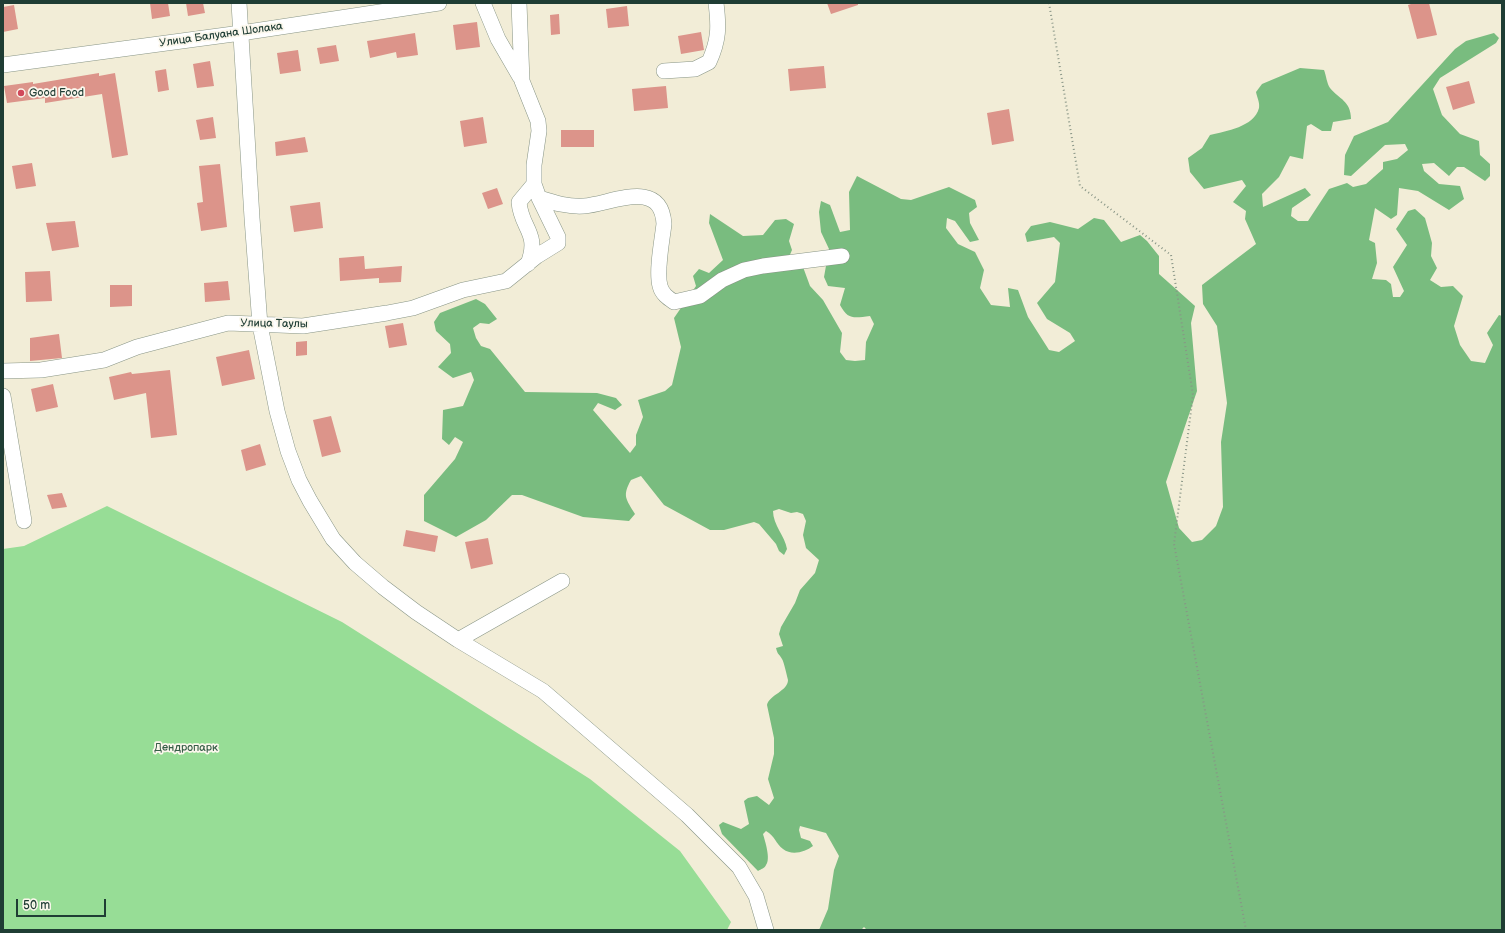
<!DOCTYPE html>
<html>
<head>
<meta charset="utf-8">
<style>
	body { margin:0 }
	#map { position:relative; width:1505px; height:933px; overflow:hidden; background:#f2edd7; font-family:"Balsamiq Sans",sans-serif }
	canvas { display:block }
	.frame { position:absolute; inset:0; border:4px solid #1f3d34; pointer-events:none }
	.scale { position:absolute; left:16px; top:899px; width:90px; height:18px; box-sizing:border-box; border:2px solid #1f3d34; border-top:0; padding-left:5px; font-size:12px; line-height:14px; white-space:nowrap; color:#1f3d34; -webkit-text-stroke:3px #fbf7ec; paint-order:stroke }
</style>
</head>
<body>
<div id="map">
<canvas width="1505" height="933"></canvas>
<div class="frame"></div>
<div class="scale">50 m</div>
</div>
<script>
const ctx = document.querySelector('canvas').getContext('2d');
ctx.lineJoin = 'round';
function fillPath(path, color) {
  ctx.fillStyle = color;
  ctx.fill(path, 'evenodd');
}
function stroke(path, color, width, dash) {
  ctx.strokeStyle = color;
  ctx.lineWidth = width;
  ctx.lineCap = dash ? 'butt' : 'round';
  ctx.setLineDash(dash || []);
  ctx.stroke(path);
}
function drawText(font, color, halo, rows, align = 'center') {
  ctx.font = font + ' "Balsamiq Sans",sans-serif';
  ctx.lineWidth = 3.5;
  ctx.setLineDash([]);
  ctx.textBaseline = 'middle';
  ctx.strokeStyle = halo;
  ctx.fillStyle = color;
  for (const [text, x, y, turn = 0] of rows) {
    ctx.save();
    ctx.translate(x, y);
    ctx.rotate((+turn || 0) * Math.PI / 180);
    ctx.textAlign = isNaN(turn) ? turn : align;
    if (halo) ctx.strokeText(text, 0, 0);
    ctx.fillText(text, 0, 0);
    ctx.restore();
  }
}
fillPath(new Path2D(`
	M 107,506 L 342,622 L 590,779 L 680,851 L 731,922 L 727,930 L 3,930 L 3,549 L 24,546 Z`), '#97dd96');
fillPath(new Path2D(`
	M 1494,33 L 1499,38 L 1496,43 L 1440,78 L 1433,89 L 1442,115 L 1460,134 L 1479,141 L 1480,155 L 1490,164 L 1490,176 L 1485,181 L 1464,167 L 1457,167 L 1449,176 L 1434,163 L 1422,164 L 1424,171 L 1439,184 L 1460,186 L 1464,199 L 1449,210 L 1418,191 L 1399,188 L 1397,215 L 1391,219 L 1375,208 L 1369,240 L 1375,243 L 1377,263 L 1372,279 L 1386,280 L 1391,284 L 1393,297 L 1400,297 L 1404,291 L 1393,267 L 1407,245 L 1396,229 L 1408,211 L 1415,209 L 1425,218 L 1432,243 L 1431,256 L 1437,268 L 1430,280 L 1441,287 L 1453,286 L 1463,296 L 1454,326 L 1460,345 L 1471,361 L 1485,363 L 1493,345 L 1487,333 L 1499,315 L 1502,316 L 1502,930 L 867,930 L 864,927 L 861,930 L 819,930 L 828,909 L 834,870 L 839,856 L 826,833 L 800,826 L 799,830 L 801,838 L 810,841 L 813,846 C 805,852 792,856 783,849 C 776,844 775,836 766,831 L 763,834 C 765,841 771,859 766,865 C 765,868 761,869 758,871 L 722,834 L 719,825 L 723,822 L 741,829 L 749,824 L 744,801 L 748,798 L 757,796 L 769,805 L 774,798 L 768,779 L 774,754 L 774,738 L 767,705 C 769,695 788,691 788,680 C 787,676 784,662 782,659 C 779,653 778,656 776,648 L 783,646 L 779,634 L 781,627 L 795,603 L 800,590 L 815,573 L 819,560 L 806,548 L 803,535 L 806,521 L 803,514 L 797,512 L 791,513 L 779,509 L 773,511 C 773,525 785,536 787,549 L 784,555 L 779,551 L 776,544 L 759,524 L 754,522 L 724,530 L 710,530 L 664,505 L 641,476 L 631,480 C 622,496 626,499 635,514 L 629,521 L 583,517 L 522,495 L 512,495 L 486,520 L 456,537 L 424,521 L 424,495 L 455,459 L 463,442 L 455,437 L 449,445 L 442,439 L 443,410 L 463,406 L 474,380 L 471,372 L 453,378 L 438,367 L 451,353 L 450,344 L 436,331 L 434,322 L 440,313 L 476,299 L 485,304 L 497,319 L 489,324 L 480,323 L 473,328 L 476,338 L 481,346 L 490,349 L 525,392 L 597,393 L 616,398 L 622,405 L 615,410 L 598,403 L 593,410 L 630,453 L 636,445 L 636,435 L 643,417 L 638,400 L 665,391 L 672,385 L 681,347 L 674,318 L 696,286 L 693,276 L 699,269 L 709,273 L 723,260 L 709,223 L 710,214 L 743,236 L 763,235 L 775,220 L 786,219 L 794,224 L 789,241 L 792,250 L 785,266 L 803,267 L 810,286 L 823,300 L 842,333 L 840,352 L 846,360 L 855,361 L 865,360 L 866,342 L 874,324 L 870,316 C 854,318 848,320 840,305 L 845,288 L 828,286 L 824,277 L 829,249 L 821,232 L 819,212 L 821,201 L 830,205 L 840,232 L 850,230 L 849,192 L 857,176 L 901,199 L 911,200 L 949,187 L 975,200 L 977,207 L 969,213 L 970,223 L 979,240 L 970,242 L 955,221 L 947,218 L 946,228 L 958,244 L 975,252 L 984,270 L 980,288 L 991,305 L 1010,307 L 1008,288 L 1018,290 L 1028,317 L 1049,350 L 1059,352 L 1075,341 L 1070,333 L 1047,319 L 1037,303 L 1055,282 L 1060,243 L 1054,237 L 1027,242 L 1025,234 L 1031,226 L 1050,222 L 1078,229 L 1094,218 L 1104,220 L 1121,242 L 1140,235 L 1147,241 L 1159,256 L 1159,274 L 1195,306 L 1191,323 L 1197,391 L 1166,482 L 1179,528 L 1192,542 L 1202,540 L 1216,526 L 1223,507 L 1221,442 L 1227,403 L 1217,326 L 1203,304 L 1202,285 L 1256,244 L 1245,219 L 1246,211 L 1233,202 L 1246,186 L 1242,180 L 1204,189 L 1190,172 L 1188,158 L 1202,148 L 1210,135 C 1226,131 1254,127 1259,108 C 1260,103 1257,97 1256,92 L 1262,84 L 1300,68 L 1324,70 C 1326,75 1327,84 1330,88 C 1339,99 1351,101 1351,119 L 1333,122 L 1331,131 L 1322,131 L 1311,124 L 1307,126 L 1303,159 L 1290,156 L 1279,177 L 1262,194 L 1263,207 L 1305,188 L 1311,195 L 1292,208 L 1291,216 L 1298,221 L 1308,221 L 1329,189 L 1347,183 L 1353,187 L 1366,184 L 1383,169 L 1383,162 L 1397,159 L 1408,150 L 1405,144 L 1385,145 L 1351,176 L 1344,175 L 1345,155 L 1354,136 L 1388,122 L 1455,49 L 1466,41 Z`), '#79bc7f');
fillPath(new Path2D(`
	M 150,3 L 168,3 L 170,16 L 152,19 Z
	M 186,3 L 203,3 L 205,13 L 188,16 Z
	M 827,3 L 858,3 L 858,5 L 831,14 Z
	M 1414,3 L 1429,3 L 1437,35 L 1417,39 L 1408,5 Z
	M 14,5 L 18,29 L 3,32 L 3,7 Z
	M 627,6 L 629,26 L 608,28 L 606,9 Z
	M 559,14 L 560,34 L 551,35 L 550,15 Z
	M 477,22 L 480,47 L 456,50 L 453,25 Z
	M 701,32 L 704,50 L 681,54 L 678,36 Z
	M 415,33 L 418,55 L 397,58 L 396,52 L 370,58 L 367,41 Z
	M 336,45 L 339,61 L 320,64 L 317,48 Z
	M 298,50 L 301,71 L 280,74 L 277,53 Z
	M 210,61 L 214,86 L 197,88 L 193,64 Z
	M 824,66 L 826,88 L 790,91 L 788,69 Z
	M 166,69 L 169,90 L 158,92 L 155,71 Z
	M 99,73 L 99,76 L 115,73 L 128,155 L 112,158 L 102,94 L 45,103 L 45,98 L 7,103 L 4,86 L 33,82 L 33,84 Z
	M 1469,81 L 1475,103 L 1453,110 L 1446,87 Z
	M 666,86 L 668,108 L 634,111 L 632,89 Z
	M 1009,109 L 1014,141 L 992,145 L 987,113 Z
	M 213,117 L 216,138 L 200,140 L 196,120 Z
	M 483,117 L 487,143 L 464,147 L 460,121 Z
	M 561,130 L 594,130 L 594,147 L 561,147 Z
	M 305,137 L 308,152 L 276,156 L 275,142 Z
	M 32,163 L 36,186 L 16,189 L 12,166 Z
	M 220,164 L 227,227 L 201,231 L 197,203 L 203,202 L 199,166 Z
	M 497,188 L 503,204 L 488,209 L 482,193 Z
	M 320,202 L 323,228 L 294,232 L 290,206 Z
	M 75,221 L 79,247 L 52,251 L 46,223 Z
	M 364,256 L 365,269 L 402,266 L 401,282 L 379,283 L 379,278 L 340,281 L 339,258 Z
	M 50,271 L 52,301 L 26,302 L 25,272 Z
	M 228,281 L 230,300 L 205,302 L 204,283 Z
	M 110,285 L 132,285 L 132,306 L 110,307 Z
	M 403,323 L 407,345 L 389,348 L 385,326 Z
	M 59,334 L 62,358 L 30,361 L 30,338 Z
	M 307,341 L 307,355 L 296,356 L 296,342 Z
	M 249,350 L 255,379 L 222,386 L 216,357 Z
	M 170,370 L 177,435 L 151,438 L 146,393 L 114,400 L 109,377 L 131,372 L 132,374 Z
	M 53,384 L 58,407 L 36,412 L 31,389 Z
	M 331,416 L 341,452 L 322,457 L 313,420 Z
	M 260,444 L 266,465 L 246,471 L 241,450 Z
	M 62,493 L 67,507 L 52,509 L 47,495 Z
	M 406,530 L 438,536 L 435,552 L 403,546 Z
	M 488,538 L 493,564 L 471,569 L 465,542 Z`), '#dc948a');
const minor = new Path2D(`
	M 239,3 L 252,218 L 260,325 L 277,411 L 288,451 L 299,480 L 310,501 L 333,539 L 355,563 L 383,587 L 416,612 L 458,640 L 543,691 L 687,815 L 739,867 L 756,896 L 766,930
	M 483,3 L 498,39 L 520,77
	M 3,65 L 241,33 L 439,3
	M 664,71 L 695,69 L 709,62 C 719,40 719,27 716,3
	M 539,198 C 555,203 568,207 584,206 C 611,204 661,177 664,224 C 662,241 656,271 660,286 C 662,294 668,298 674,302 L 700,296 L 722,280 L 744,270 L 763,266 L 842,256
	M 528,264 C 540,232 521,229 519,202 L 534,184
	M 3,371 L 41,370 L 104,360 L 137,347 L 228,323 L 303,326 L 387,313 L 413,308 L 463,290 L 506,281 L 537,256 L 558,243 L 558,237 L 539,198 L 534,184 L 534,165 L 539,131 L 538,121 L 522,81 L 519,3
	M 3,396 L 24,521
	M 458,640 L 562,581`);
stroke(minor, '#889586', 16);
stroke(new Path2D(`
	M 1049,3 L 1080,186 L 1171,255 L 1193,395 L 1174,544 L 1246,930`), '#889586', 2, [1, 3]);
stroke(minor, '#fff', 15);
for (const [x, y, r, color] of [
	[21,93,4,"#d1495b"]
]) {
  const dot = new Path2D();
  dot.arc(x, y, r, 0, 2 * Math.PI);
  ctx.fillStyle = color;
  ctx.fill(dot);
  stroke(dot, '#fbf7ec', 1.5);
}
drawText('11px', '#1f3d34', '#fbf7ec', [
	["Улица Балуана Шолака",221,35,-8],
	["Улица Таулы",274,324,1]
]);
drawText('11px', '#1f3d34', '#fbf7ec', [
	["Good Food",29,93]
], 'left');
drawText('11px', '#375d48', '#fbf7ec', [
	["Дендропарк",186,748]
]);
</script>
</body>
</html>
